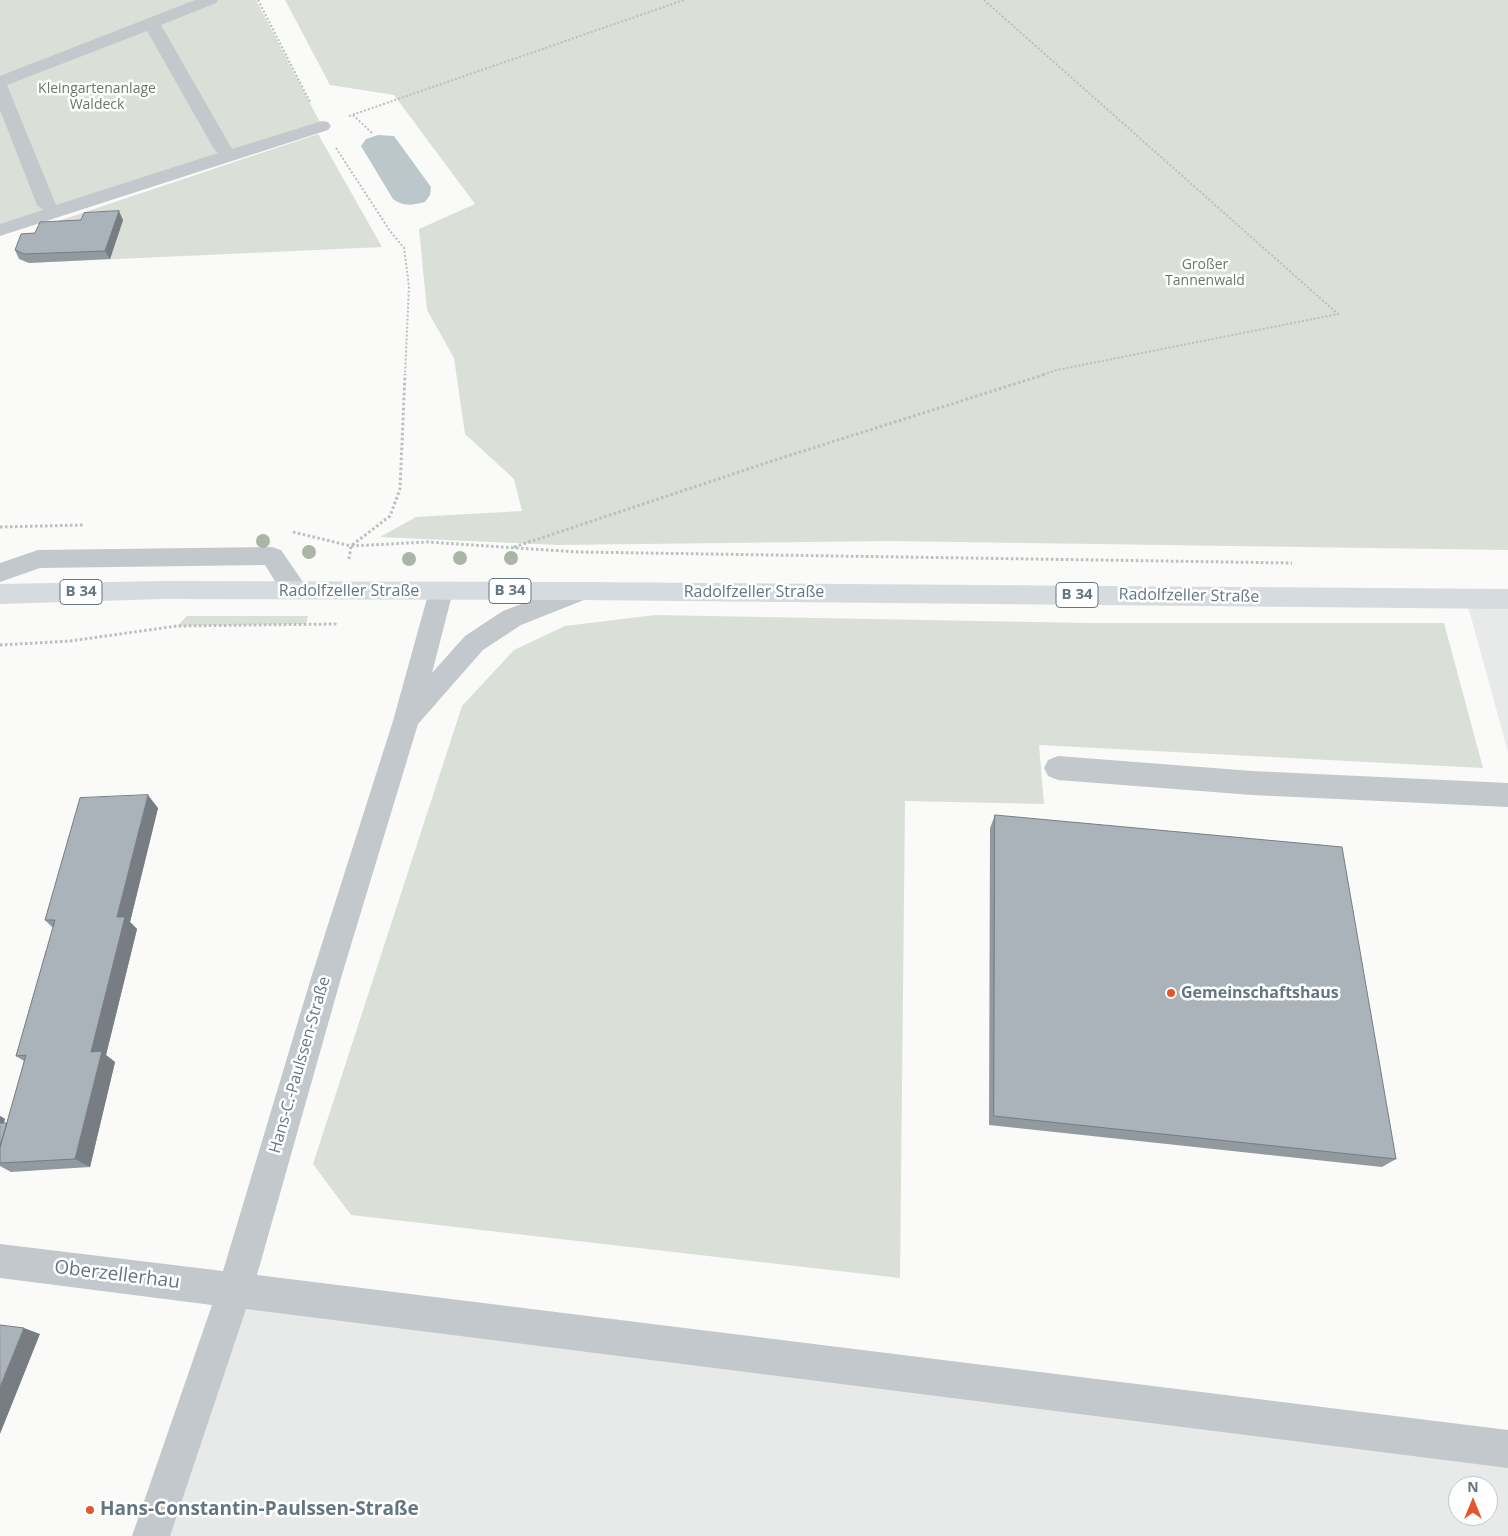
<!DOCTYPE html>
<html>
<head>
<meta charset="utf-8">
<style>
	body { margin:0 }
	#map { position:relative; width:1508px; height:1536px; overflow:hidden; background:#fafaf8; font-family:"Open Sans",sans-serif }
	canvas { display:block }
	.north { position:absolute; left:1448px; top:1476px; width:50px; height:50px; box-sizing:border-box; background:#fff; border:1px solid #c1c8cd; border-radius:50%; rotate:0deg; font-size:14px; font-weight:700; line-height:20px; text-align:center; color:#657683 }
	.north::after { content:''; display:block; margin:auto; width:18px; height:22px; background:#e4572e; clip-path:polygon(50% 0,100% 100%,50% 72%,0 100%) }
</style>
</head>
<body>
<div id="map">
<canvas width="1508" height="1536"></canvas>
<div class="north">N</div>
</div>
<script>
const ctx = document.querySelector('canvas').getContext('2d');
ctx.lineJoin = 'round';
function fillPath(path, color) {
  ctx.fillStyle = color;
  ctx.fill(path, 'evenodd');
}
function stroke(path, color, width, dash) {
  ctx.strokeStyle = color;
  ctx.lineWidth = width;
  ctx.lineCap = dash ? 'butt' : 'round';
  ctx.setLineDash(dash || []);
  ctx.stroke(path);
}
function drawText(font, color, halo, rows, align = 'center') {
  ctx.font = font + ' "Open Sans",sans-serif';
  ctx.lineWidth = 5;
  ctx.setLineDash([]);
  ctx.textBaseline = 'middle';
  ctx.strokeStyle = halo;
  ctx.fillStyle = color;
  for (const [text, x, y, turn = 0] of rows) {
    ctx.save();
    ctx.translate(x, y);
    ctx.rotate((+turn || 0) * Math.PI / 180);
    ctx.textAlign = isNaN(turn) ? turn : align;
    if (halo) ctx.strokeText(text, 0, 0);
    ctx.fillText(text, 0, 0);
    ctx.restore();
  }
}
fillPath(new Path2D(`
	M 1466,599 L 1508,599 L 1508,752 Z
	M 235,1290 L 1508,1441 L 1508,1536 L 151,1536 ZM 1458,1486 L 1488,1486 L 1488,1516 L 1458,1516 Z`), '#e8e9e9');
fillPath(new Path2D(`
	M 0,0 L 256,0 L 322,126 L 0,230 Z
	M 285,0 L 1508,0 L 1508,550 L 889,541 L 559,545 L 380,537 L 416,517 L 522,511 L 514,479 L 465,434 L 454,358 L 427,310 L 419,229 L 475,204 L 394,95 L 330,85 Z
	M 318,134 L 382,247 L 29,263 L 49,224 Z
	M 655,615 L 1087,623 L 1444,623 L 1483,768 L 1039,745 L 1044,804 L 905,801 L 900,1278 L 351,1215 L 313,1164 L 462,706 L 514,650 L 565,626 Z
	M 187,616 L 308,616 L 306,624 L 177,626 Z`), '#dadfd7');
fillPath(new Path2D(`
	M 378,135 L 394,136 L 431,187 L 430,195 L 425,202 C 413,205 404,207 393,199 L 361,146 L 366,139 Z`), '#bbc7cb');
stroke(new Path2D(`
	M 258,0 L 310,102
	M 984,0 L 1338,314 L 1057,370 L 1042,375
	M 353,115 L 372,133
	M 349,116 L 684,0
	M 336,148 L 390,231 L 404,248 L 409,286 L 405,375`), '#bbbfc2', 2, [2, 2]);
stroke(new Path2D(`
	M 0,527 L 85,525
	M 293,532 L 351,546 L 427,542 L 578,552 L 1292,563
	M 514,547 L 772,461 L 1046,374
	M 349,559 L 351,546 L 390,516 L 400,489 L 405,374
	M 0,645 L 70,641 L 177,626 L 335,624 L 336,621`), '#bbbfc2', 3, [2.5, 2.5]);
fillPath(new Path2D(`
	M 195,0 L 218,0 L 216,3 L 161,25 L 232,149 L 322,121 L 328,122 L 331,126 L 328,130 L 0,236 L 0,224 L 43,210 L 37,205 L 0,110 L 0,76 ZM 147,31 L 214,149 L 218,153 L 56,205 L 7,85 Z
	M 272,547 L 281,550 L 309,591 L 306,598 C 284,604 276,581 265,565 L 40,568 L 0,582 L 0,563 L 38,550 Z
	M 441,582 L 450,584 L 453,591 L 432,673 L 465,636 L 503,611 L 580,582 L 589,584 L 592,591 L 589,598 L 521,625 L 483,650 L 418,724 L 341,978 L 257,1275 L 1508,1430 L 1508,1468 L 246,1309 L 170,1536 L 132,1536 L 212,1305 L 0,1278 L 0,1244 L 223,1271 L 311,978 L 393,721 L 429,591 L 432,584 Z
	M 1058,756 L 1252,771 L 1508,783 L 1508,807 L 1252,795 L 1058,780 L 1048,776 L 1044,768 L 1048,760 Z`), '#c3c8cc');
fillPath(new Path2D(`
	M 163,581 L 580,582 L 1508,589 L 1508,609 L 580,600 L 163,599 L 0,604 L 0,584 Z`), '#d6dbdf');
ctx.fillStyle = '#aab4a7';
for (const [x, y] of [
	[263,541],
	[309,552],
	[460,558],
	[511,558],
	[409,559]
]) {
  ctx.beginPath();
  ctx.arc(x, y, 7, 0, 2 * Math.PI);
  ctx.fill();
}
fillPath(new Path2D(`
	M 123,220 L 110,259 L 29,263 L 19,259 L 15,250 L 35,233 Z
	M 158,808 L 130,922 L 137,929 L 106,1055 L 115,1062 L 90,1167 L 11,1172 L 0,1166 L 0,1116 L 5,1119 L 4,1123 L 7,1123 L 24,1061 L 16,1056 L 53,928 L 45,920 Z
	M 995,815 L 1396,1159 L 1382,1167 L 989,1125 L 990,828 Z`), '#929a9f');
fillPath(new Path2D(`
	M 119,211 L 123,220 L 110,259 L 105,251 Z
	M 148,795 L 158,808 L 130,922 L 137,929 L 106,1055 L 115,1062 L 90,1167 L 75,1159 L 91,1052 L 117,917 Z
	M 0,1116 L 5,1119 L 2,1128 L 0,1127 Z
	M 24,1328 L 40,1334 L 0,1434 L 0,1387 Z`), '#777d82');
const building = new Path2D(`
	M 119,211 L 105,251 L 24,254 L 15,250 L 21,234 L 35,233 L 40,222 L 81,220 L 84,213 Z
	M 148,795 L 117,917 L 125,917 L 91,1052 L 102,1051 L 75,1159 L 0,1163 L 0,1147 L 26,1055 L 16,1056 L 55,920 L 45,920 L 80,798 Z
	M 995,815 L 1342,847 L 1396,1159 L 994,1116 Z
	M 0,1123 L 7,1123 L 0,1147 Z
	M 0,1325 L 24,1328 L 0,1387 Z`);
fillPath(building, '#aab3b9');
stroke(building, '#777d82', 1);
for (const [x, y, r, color] of [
	[1171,993,5,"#e4572e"],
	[90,1510,5,"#e4572e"]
]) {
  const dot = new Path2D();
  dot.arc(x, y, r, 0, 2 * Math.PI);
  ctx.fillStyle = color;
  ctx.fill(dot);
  stroke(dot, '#fff', 2);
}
drawText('14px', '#687a64', '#fff', [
	["Kleingartenanlage",97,89],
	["Waldeck",97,105],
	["Großer",1205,265],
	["Tannenwald",1205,281]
]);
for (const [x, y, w] of [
	[510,591,42],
	[81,592,42],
	[1077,595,42]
]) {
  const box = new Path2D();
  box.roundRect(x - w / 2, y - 12.5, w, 25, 4);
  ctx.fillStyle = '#fff';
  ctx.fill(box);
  stroke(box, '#657683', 1);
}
drawText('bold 15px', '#657683', null, [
	["B 34",510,591],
	["B 34",81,592],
	["B 34",1077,595]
]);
drawText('16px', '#657683', '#fff', [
	["Radolfzeller Straße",349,591],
	["Radolfzeller Straße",754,592],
	["Radolfzeller Straße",1189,596,1],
	["Hans-C.-Paulssen-Straße",300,1065,-74]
]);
drawText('bold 16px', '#657683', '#fff', [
	["Gemeinschaftshaus",1181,993]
], 'left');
drawText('19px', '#657683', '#fff', [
	["Oberzellerhau",117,1275,7]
]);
drawText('bold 19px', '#657683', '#fff', [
	["Hans-Constantin-Paulssen-Straße",100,1510]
], 'left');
</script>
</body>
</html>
